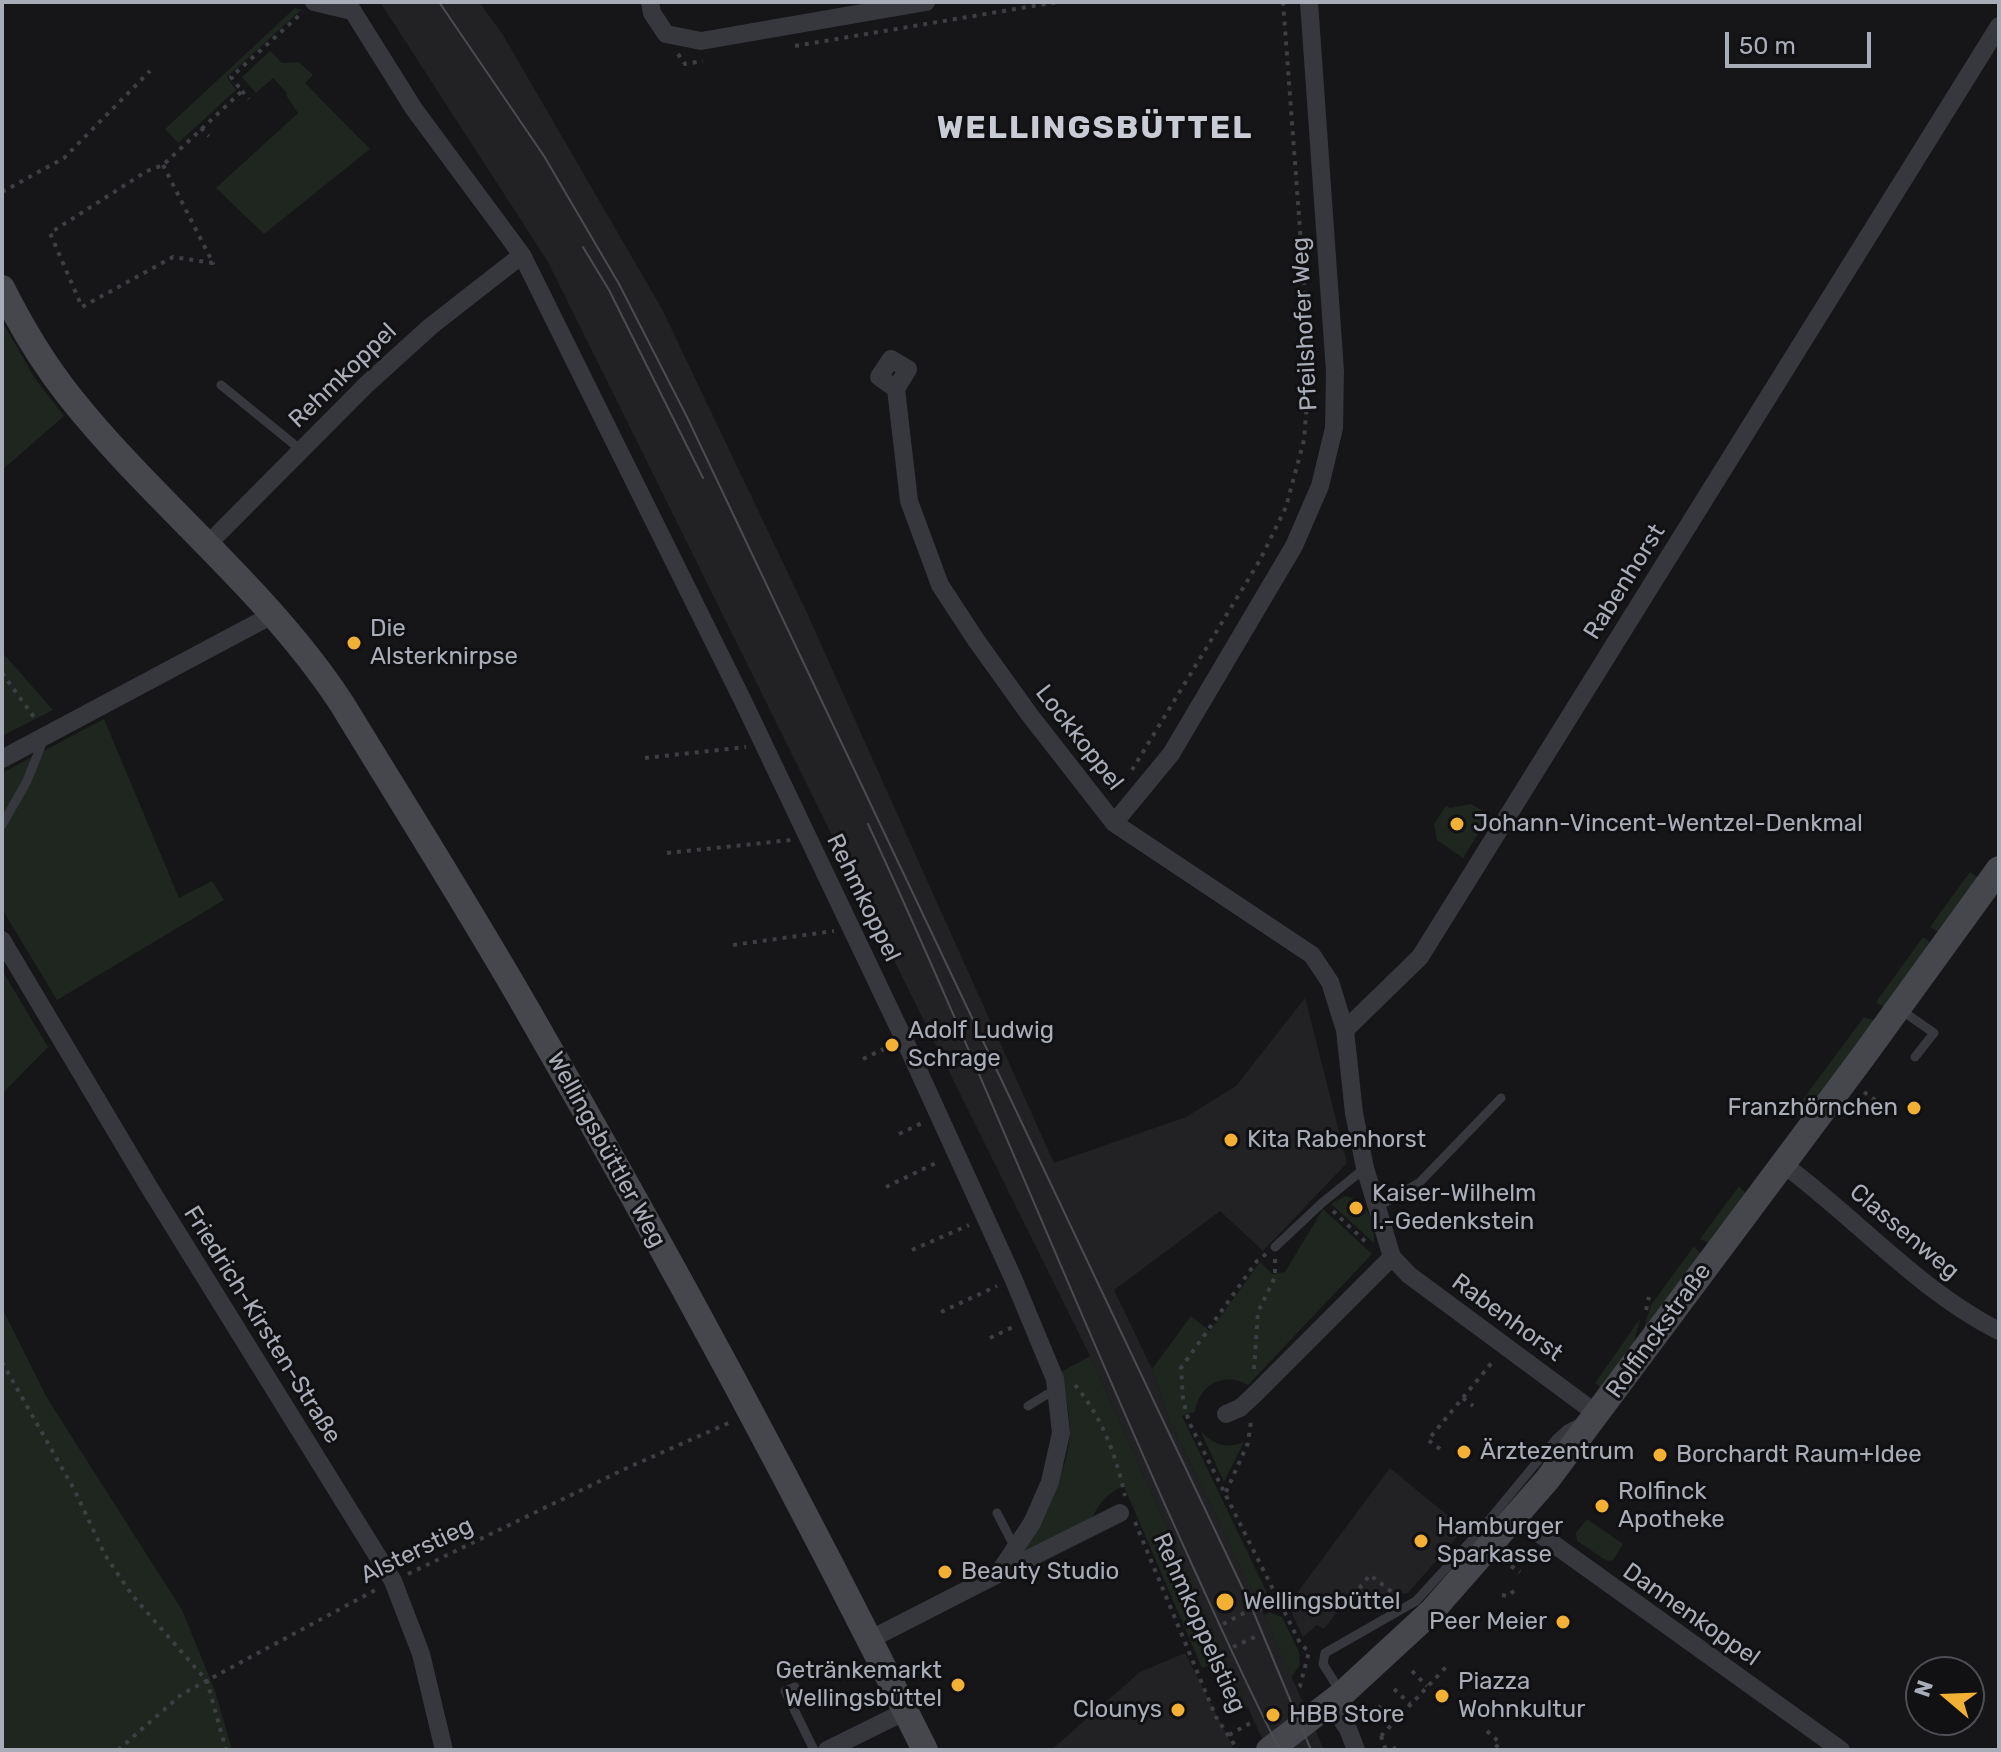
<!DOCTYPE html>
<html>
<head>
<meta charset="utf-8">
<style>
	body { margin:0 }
	#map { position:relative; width:2001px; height:1752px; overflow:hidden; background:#161618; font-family:Rubik,sans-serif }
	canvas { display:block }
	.frame { position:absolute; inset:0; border:4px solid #a8adb8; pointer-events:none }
	.north { position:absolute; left:1905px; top:1656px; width:80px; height:80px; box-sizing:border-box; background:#111113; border:2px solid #4d4f55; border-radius:50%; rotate:289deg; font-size:22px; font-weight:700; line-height:32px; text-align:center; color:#a8adb8 }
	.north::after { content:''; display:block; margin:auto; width:28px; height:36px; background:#f2b134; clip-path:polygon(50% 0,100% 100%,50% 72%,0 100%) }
	.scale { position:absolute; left:1725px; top:32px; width:146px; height:36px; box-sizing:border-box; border:4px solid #a8adb8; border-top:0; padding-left:10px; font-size:24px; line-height:28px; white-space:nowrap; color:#a8adb8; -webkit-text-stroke:6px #111113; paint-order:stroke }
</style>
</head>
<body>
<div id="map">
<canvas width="2001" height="1752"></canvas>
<div class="frame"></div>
<div class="north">N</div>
<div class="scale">50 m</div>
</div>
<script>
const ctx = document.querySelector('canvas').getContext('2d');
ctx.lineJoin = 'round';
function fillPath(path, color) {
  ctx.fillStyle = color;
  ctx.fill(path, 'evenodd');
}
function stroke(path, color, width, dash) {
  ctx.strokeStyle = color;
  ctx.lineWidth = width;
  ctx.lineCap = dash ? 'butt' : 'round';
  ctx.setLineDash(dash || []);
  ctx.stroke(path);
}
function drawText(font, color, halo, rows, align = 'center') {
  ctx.font = font + ' Rubik,sans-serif';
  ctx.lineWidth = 6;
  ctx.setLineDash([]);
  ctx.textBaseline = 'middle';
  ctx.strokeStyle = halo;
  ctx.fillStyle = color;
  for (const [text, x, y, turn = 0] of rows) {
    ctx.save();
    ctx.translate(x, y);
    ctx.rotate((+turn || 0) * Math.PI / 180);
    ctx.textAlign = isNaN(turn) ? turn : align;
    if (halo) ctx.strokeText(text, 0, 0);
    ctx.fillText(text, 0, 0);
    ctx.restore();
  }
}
fillPath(new Path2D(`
	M 380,2 L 479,2 L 503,35 L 662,309 L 807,613 L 1054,1163 L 1186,1117 L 1236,1086 L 1305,998 L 1347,1163 L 1263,1251 L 1220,1211 L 1114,1290 L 1152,1369 L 1170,1421 L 1264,1615 L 1324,1750 L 1267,1750 L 1090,1356 L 548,262 Z
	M 1390,1468 L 1464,1529 L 1408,1593 L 1378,1598 L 1378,1593 L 1364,1595 L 1337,1612 L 1324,1629 L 1317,1625 L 1303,1637 L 1288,1605 Z
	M 1185,1653 L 1233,1747 L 1227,1750 L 1051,1750 L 1140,1672 Z`), '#222225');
fillPath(new Path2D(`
	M 295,8 L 301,10 L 227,77 L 236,90 L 178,143 L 165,129 Z
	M 270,51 L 282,63 L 299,62 L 313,75 L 305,83 L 370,149 L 264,234 L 216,188 L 298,113 L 286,95 L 287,93 L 273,78 L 256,93 L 242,77 Z
	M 2,321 L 34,377 L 64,416 L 2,470 Z
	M 2,652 L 53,710 L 2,736 Z
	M 104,719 L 179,898 L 212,881 L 224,900 L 57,1000 L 2,909 L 2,773 Z
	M 1471,804 L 1490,815 L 1463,858 L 1437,840 L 1434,824 L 1446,806 L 1450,808 Z
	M 1970,872 L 1977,877 L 1940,933 L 1930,927 Z
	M 1923,937 L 1930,942 L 1886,1009 L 1876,1002 Z
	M 2,970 L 48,1047 L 2,1094 Z
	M 1864,1017 L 1873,1020 L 1874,1024 L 1803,1120 L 1792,1114 Z
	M 1739,1186 L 1747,1195 L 1710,1244 L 1700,1239 Z
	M 1345,1196 C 1367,1200 1375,1222 1374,1243 L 1331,1204 Z
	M 1323,1209 L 1372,1254 L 1248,1385 C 1223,1371 1199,1385 1195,1412 L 1182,1416 L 1267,1593 L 1263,1603 L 1259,1605 L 1170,1421 L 1152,1369 L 1191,1316 L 1210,1331 L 1260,1262 L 1272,1274 L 1285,1272 Z
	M 1694,1246 L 1701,1255 L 1640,1340 L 1651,1305 Z
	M 2,1308 L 47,1398 L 182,1610 L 215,1691 L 232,1750 L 2,1750 Z
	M 1640,1319 L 1633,1345 L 1600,1387 L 1595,1383 Z
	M 1090,1356 L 1248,1708 L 1236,1706 L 1220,1671 L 1222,1669 L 1219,1661 L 1202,1668 L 1124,1486 C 1106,1493 1098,1505 1090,1522 L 1022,1553 C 1040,1516 1068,1475 1070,1433 C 1070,1413 1065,1392 1061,1372 Z
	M 1200,1430 C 1213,1445 1226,1449 1244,1442 L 1224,1482 Z
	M 1587,1519 L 1623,1544 L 1613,1560 L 1607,1561 L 1577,1541 L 1576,1533 Z
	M 1269,1612 L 1282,1617 L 1299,1652 L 1300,1665 L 1291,1677 L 1264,1615 Z`), '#1e261f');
stroke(new Path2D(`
	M 795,46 L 1057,2
	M 678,54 L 685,64 L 703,61
	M 242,91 L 249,99
	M 201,128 L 209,136
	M 163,165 L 213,263 L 173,257 L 82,307 L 50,233 L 147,171 L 163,165 L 242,91 L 231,77 L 303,12
	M 2,192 L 64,158 L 150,71
	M 2,673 L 36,720
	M 645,758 L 746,747
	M 1132,770 L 1260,560 L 1286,507 L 1304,440 L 1310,364 L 1283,2
	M 667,853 L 791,840
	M 733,945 L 834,931
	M 863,1059 L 890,1046
	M 1864,1092 L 1882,1105
	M 899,1134 L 922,1123
	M 886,1187 L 940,1161
	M 1333,1211 L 1368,1244
	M 912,1250 L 969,1225
	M 1266,1254 L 1257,1261 L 1181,1368 L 1183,1400 L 1189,1422 L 1300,1643 L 1309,1652 L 1300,1686 L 1296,1690
	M 1646,1310 L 1649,1297
	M 941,1312 L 997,1286
	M 990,1338 L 1013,1327
	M 2,1362 L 75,1491 L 105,1555 L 132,1595 L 207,1681 L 226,1750
	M 1254,1369 L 1258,1312 L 1275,1277 L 1275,1258
	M 1075,1385 C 1102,1417 1116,1455 1125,1496
	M 1463,1398 L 1473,1406
	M 1440,1449 L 1428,1440 L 1494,1360
	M 1226,1492 L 1248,1443 L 1251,1421
	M 1135,1522 L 1216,1717 L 1238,1750
	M 1511,1566 L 1520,1572
	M 408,1574 L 627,1468 L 733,1421
	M 1502,1595 L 1508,1596 L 1517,1588
	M 1353,1596 L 1370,1575 L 1392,1592 L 1392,1598
	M 1259,1610 L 1277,1599
	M 1223,1624 L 1246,1612
	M 1233,1647 L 1257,1636
	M 1412,1671 L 1427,1686
	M 1394,1689 L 1410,1704
	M 1378,1706 L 1393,1721
	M 1487,1731 L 1500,1743 L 1493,1750
	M 1229,1735 L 1254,1721
	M 1381,1736 L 1446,1667
	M 1381,1736 L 1386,1750
	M 118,1750 L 182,1694 L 379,1588
	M 1393,1750 L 1397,1746`), '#3d3f44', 4, [4, 6]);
stroke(new Path2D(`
	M 221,385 L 301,450
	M 2,825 L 27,781 L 44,738
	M 1901,1010 L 1934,1033 L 1915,1057
	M 1377,1207 L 1419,1183 L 1501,1098
	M 1275,1247 L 1323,1202 L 1365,1168
	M 1028,1406 L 1056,1389
	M 997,1513 L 1015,1548
	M 795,1687 L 785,1691 L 814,1750
	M 1340,1691 L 1323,1664 L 1325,1653 L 1416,1601 L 1480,1531 L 1556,1439 L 1567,1429 L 1581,1422`), '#37383d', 9);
stroke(new Path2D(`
	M 314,2 L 352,11
	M 347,2 L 414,109 L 522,255 L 743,701 L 904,1039 L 1013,1278 L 1055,1379 L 1061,1433 L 1050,1482 L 1032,1523 L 998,1574 L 869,1640
	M 650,2 L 652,13 L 666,34 L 701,41 L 926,2
	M 896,389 L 879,377 L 891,359 L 908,369 L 896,389 L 909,501 L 940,585 L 976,640 L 1029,714 L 1114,823 L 1312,955 L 1330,982 L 1345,1030
	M 208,544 L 367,384 L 431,326 L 522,255
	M 2,759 L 274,614
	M 1114,823 L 1171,754 L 1294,546 L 1320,486 L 1334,428 L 1335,371 L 1309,2
	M 2,940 L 149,1187 L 393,1581 L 421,1654 L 444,1750
	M 1783,1164 C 1856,1218 1918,1290 1999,1331
	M 1226,1414 L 1240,1408 L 1253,1396 L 1392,1257
	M 1597,1414 L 1409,1275 L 1392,1257 L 1365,1168 L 1354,1113 L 1345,1030 L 1420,957 L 1999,26
	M 1516,1517 L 1841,1750
	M 1000,1573 L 1120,1513
	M 1331,1703 L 1348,1729 L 1356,1750
	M 827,1750 L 906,1711`), '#37383d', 18);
stroke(new Path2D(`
	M 2,288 C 21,326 43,363 70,397 C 155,504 266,588 342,704 C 406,809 472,913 533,1020 C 671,1259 802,1503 925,1750
	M 1269,1750 L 1342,1694 L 1432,1611 L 1547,1480 L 1862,1058 L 1999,869`), '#45474d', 26);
stroke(new Path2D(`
	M 439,2 L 544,156 L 619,284 L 687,417 L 1251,1606 L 1311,1750
	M 583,247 L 609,290 L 703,478
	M 868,824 C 982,1070 1081,1323 1194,1569 C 1222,1630 1249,1691 1280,1750`), '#4a4c52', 2);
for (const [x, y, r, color] of [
	[354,643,8,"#f2b134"],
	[1457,824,8,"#f2b134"],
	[892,1045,8,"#f2b134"],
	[1914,1108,8,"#f2b134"],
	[1231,1140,8,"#f2b134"],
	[1356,1208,8,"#f2b134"],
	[1464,1452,8,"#f2b134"],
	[1660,1455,8,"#f2b134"],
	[1602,1506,8,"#f2b134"],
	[1421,1541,8,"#f2b134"],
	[945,1572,8,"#f2b134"],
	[1225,1602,10,"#f2b134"],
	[1563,1622,8,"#f2b134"],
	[958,1685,8,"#f2b134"],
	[1442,1696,8,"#f2b134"],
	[1178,1710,8,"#f2b134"],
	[1273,1715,8,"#f2b134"]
]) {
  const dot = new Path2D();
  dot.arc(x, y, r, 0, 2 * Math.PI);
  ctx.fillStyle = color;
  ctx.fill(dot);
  stroke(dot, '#111113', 3);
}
drawText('24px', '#a8adb8', '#111113', [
	["Pfeilshofer Weg",1305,324,-93],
	["Rehmkoppel",343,376,-44],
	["Rabenhorst",1625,582,-58],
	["Lockkoppel",1079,738,52],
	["Rehmkoppel",863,898,64],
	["Wellingsbüttler Weg",606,1150,61],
	["Classenweg",1904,1232,40],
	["Rabenhorst",1507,1318,36],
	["Friedrich-Kirsten-Straße",262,1325,58],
	["Rolfinckstraße",1659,1331,-54],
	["Alsterstieg",417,1551,-26],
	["Dannenkoppel",1691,1615,35],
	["Rehmkoppelstieg",1199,1623,66]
]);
drawText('24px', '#a8adb8', '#111113', [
	["Die",370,629],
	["Alsterknirpse",370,657],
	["Johann-Vincent-Wentzel-Denkmal",1473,824],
	["Adolf Ludwig",908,1031],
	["Schrage",908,1059],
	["Franzhörnchen",1898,1108,"right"],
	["Kita Rabenhorst",1247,1140],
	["Kaiser-Wilhelm",1372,1194],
	["I.-Gedenkstein",1372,1222],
	["Ärztezentrum",1480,1452],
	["Borchardt Raum+Idee",1676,1455],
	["Rolfinck",1618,1492],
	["Apotheke",1618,1520],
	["Hamburger",1437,1527],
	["Sparkasse",1437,1555],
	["Beauty Studio",961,1572],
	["Wellingsbüttel",1243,1602],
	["Peer Meier",1547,1622,"right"],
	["Getränkemarkt",942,1671,"right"],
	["Wellingsbüttel",942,1699,"right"],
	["Piazza",1458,1682],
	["Wohnkultur",1458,1710],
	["Clounys",1162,1710,"right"],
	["HBB Store",1289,1715]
], 'left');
ctx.letterSpacing = '2px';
drawText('bold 32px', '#c9ccd4', '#111113', [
	["WELLINGSBÜTTEL",1095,129]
]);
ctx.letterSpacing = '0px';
</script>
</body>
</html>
